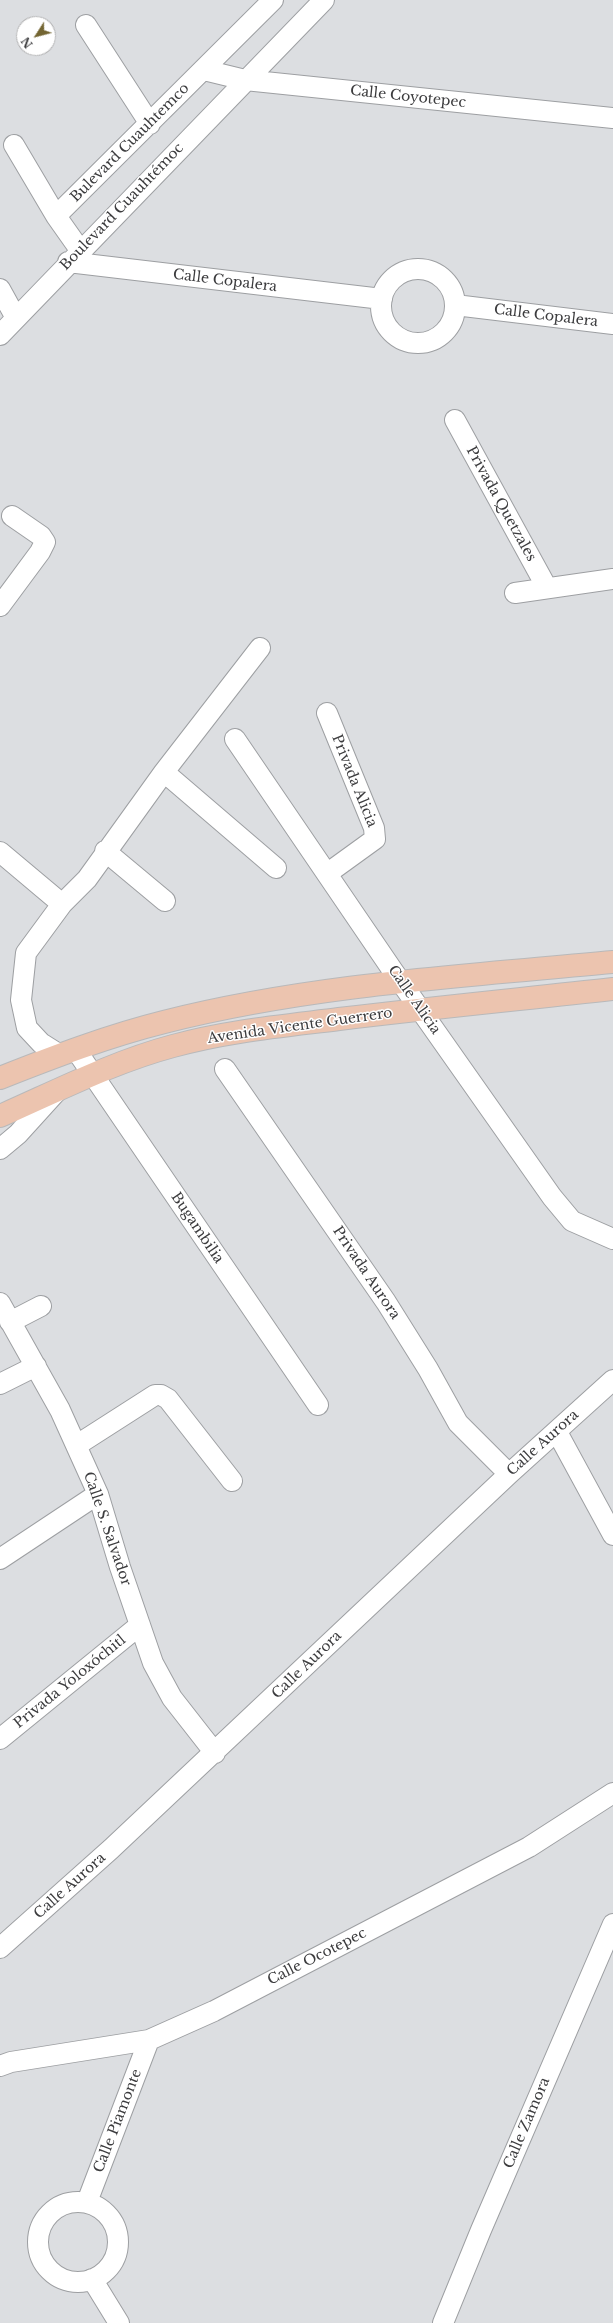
<!DOCTYPE html>
<html>
<head>
<meta charset="utf-8">
<style>
	body { margin:0 }
	#map { position:relative; width:613px; height:2323px; overflow:hidden; background:#dcdee1; font-family:"Libre Baskerville",serif }
	canvas { display:block }
	.north { position:absolute; left:16px; top:16px; width:40px; height:40px; box-sizing:border-box; background:#fff; border:1px solid #b1b1b2; border-radius:50%; rotate:234deg; font-size:11px; font-weight:700; line-height:16px; text-align:center; color:#3c3c3e }
	.north::after { content:''; display:block; margin:auto; width:14px; height:18px; background:#736532; clip-path:polygon(50% 0,100% 100%,50% 72%,0 100%) }
</style>
</head>
<body>
<div id="map">
<canvas width="613" height="2323"></canvas>
<div class="north">N</div>
</div>
<script>
const ctx = document.querySelector('canvas').getContext('2d');
ctx.lineJoin = 'round';
function stroke(path, color, width, dash) {
  ctx.strokeStyle = color;
  ctx.lineWidth = width;
  ctx.lineCap = dash ? 'butt' : 'round';
  ctx.setLineDash(dash || []);
  ctx.stroke(path);
}
function drawText(font, color, halo, rows, align = 'center') {
  ctx.font = font + ' "Libre Baskerville",serif';
  ctx.lineWidth = 3;
  ctx.setLineDash([]);
  ctx.textBaseline = 'middle';
  ctx.strokeStyle = halo;
  ctx.fillStyle = color;
  for (const [text, x, y, turn = 0] of rows) {
    ctx.save();
    ctx.translate(x, y);
    ctx.rotate((+turn || 0) * Math.PI / 180);
    ctx.textAlign = isNaN(turn) ? turn : align;
    if (halo) ctx.strokeText(text, 0, 0);
    ctx.fillText(text, 0, 0);
    ctx.restore();
  }
}
const minor = new Path2D(`
	M 86,25 L 150,124
	M 204,70 L 245,80 L 613,118
	M 14,145 L 56,216 L 80,250
	M 56,216 L 273,0
	M 68,262 L 382,299
	M381 306a37 37 0 1 1 74 0a37 37 0 1 1-74 0Z
	M 0,289 L 16,318
	M 455,305 L 613,324
	M 0,335 L 324,0
	M 455,420 L 547,588
	M 515,593 L 613,579
	M 0,606 L 40,552 L 45,542 L 41,536 L 12,516
	M 327,713 L 374,828 L 375,839 L 328,873
	M 235,739 L 393,971 L 552,1197 L 572,1221 L 613,1239
	M 164,772 L 276,868
	M 105,851 L 165,901
	M 0,852 L 62,904
	M 76,1050 L 318,1405
	M 60,1055 L 41,1043 L 27,1028 L 21,1000 L 26,953 L 62,904 L 87,879 L 164,772 L 260,648
	M 225,1069 L 386,1302 L 428,1369 L 458,1423 L 509,1474
	M 0,1149 L 18,1134 L 57,1091
	M 0,1303 L 60,1410 L 98,1494 L 120,1567 L 153,1663 L 172,1698 L 215,1753
	M 10,1322 L 41,1306
	M 0,1384 L 36,1366
	M 557,1432 L 613,1535
	M 77,1445 L 155,1395 L 161,1395 L 168,1399 L 232,1481
	M 0,1559 L 98,1494
	M 0,1739 L 140,1625
	M 0,1948 L 111,1849 L 509,1474 L 613,1380
	M 0,2066 L 11,2062 L 149,2040 L 214,2011 L 529,1847 L 613,1793
	M 87,2202 L 149,2040
	M38 2242a40 40 0 1 1 80 0a40 40 0 1 1-80 0Z
	M 92,2279 L 119,2323
	M 443,2323 L 481,2230 L 613,1924`);
const major = new Path2D(`
	M 0,1078 C 53,1057 108,1036 164,1022 C 309,985 464,976 613,962
	M 0,1116 C 57,1091 113,1062 173,1046 C 227,1031 283,1026 339,1019 C 430,1008 522,999 613,989`);
stroke(minor, '#9d9fa2', 22);
stroke(major, '#b9b9ba', 24);
stroke(minor, '#fff', 20);
stroke(major, '#ecc4af', 22);
drawText('14px', '#3c3c3e', '#fff', [
	["Calle Coyotepec",408,97,6],
	["Bulevard Cuauhtemco",130,143,-45],
	["Boulevard Cuauhtémoc",122,207,-46],
	["Calle Copalera",225,281,7],
	["Calle Copalera",546,316,7],
	["Privada Quetzales",501,504,61],
	["Privada Alicia",354,781,68],
	["Calle Alicia",414,1000,55],
	["Avenida Vicente Guerrero",300,1026,-8],
	["Bugambilia",197,1228,56],
	["Privada Aurora",366,1273,56],
	["Calle Aurora",543,1443,-42],
	["Calle S. Salvador",107,1529,71],
	["Calle Aurora",307,1665,-44],
	["Privada Yoloxóchitl",70,1682,-39],
	["Calle Aurora",70,1886,-42],
	["Calle Ocotepec",317,1957,-27],
	["Calle Piamonte",118,2121,-69],
	["Calle Zamora",527,2123,-67]
]);
</script>
</body>
</html>
